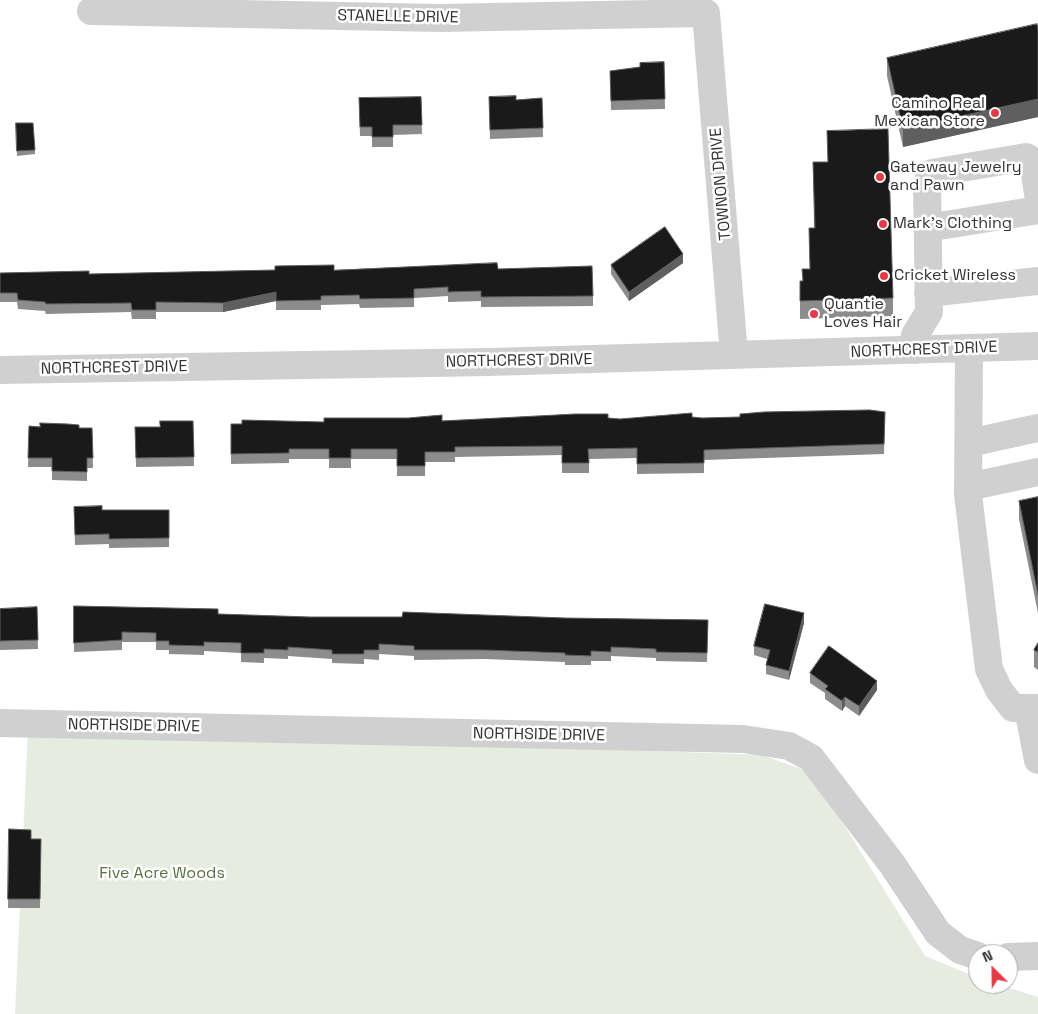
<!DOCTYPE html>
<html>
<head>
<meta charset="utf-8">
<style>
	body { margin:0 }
	#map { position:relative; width:1038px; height:1014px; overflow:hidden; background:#fff; font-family:"Space Grotesk",sans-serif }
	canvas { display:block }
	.north { position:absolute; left:968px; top:944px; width:50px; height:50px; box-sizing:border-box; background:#fff; border:1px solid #adadad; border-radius:50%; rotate:337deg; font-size:14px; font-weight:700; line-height:20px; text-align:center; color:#333 }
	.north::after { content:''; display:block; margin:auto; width:18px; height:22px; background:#e63946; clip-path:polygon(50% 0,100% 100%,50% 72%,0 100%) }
</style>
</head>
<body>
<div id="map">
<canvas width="1038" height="1014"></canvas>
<div class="north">N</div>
</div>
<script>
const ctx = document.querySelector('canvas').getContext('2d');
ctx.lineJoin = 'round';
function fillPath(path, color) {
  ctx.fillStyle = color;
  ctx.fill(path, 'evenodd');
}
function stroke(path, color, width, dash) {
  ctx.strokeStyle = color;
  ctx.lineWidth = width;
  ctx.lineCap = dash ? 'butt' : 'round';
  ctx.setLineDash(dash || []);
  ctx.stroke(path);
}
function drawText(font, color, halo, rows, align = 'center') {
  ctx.font = font + ' "Space Grotesk",sans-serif';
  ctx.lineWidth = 5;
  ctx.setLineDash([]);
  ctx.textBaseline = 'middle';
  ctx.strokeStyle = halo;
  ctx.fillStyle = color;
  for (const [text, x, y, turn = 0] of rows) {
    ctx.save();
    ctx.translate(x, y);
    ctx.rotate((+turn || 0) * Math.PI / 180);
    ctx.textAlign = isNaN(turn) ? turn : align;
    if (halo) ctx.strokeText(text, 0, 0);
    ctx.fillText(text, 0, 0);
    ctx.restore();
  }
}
fillPath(new Path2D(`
	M 28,728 L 762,755 L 812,773 L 925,956 L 978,978 L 978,984 L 997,984 L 1038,997 L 1038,1014 L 15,1014 Z`), '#e6ecdf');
stroke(new Path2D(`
	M 91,11 L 440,18 L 706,13
	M 706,13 L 734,355
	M 927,228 L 1038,210
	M 928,293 L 1038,281
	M 969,349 L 968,494 L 989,669 L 999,690 L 1013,708 L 1038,708
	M 915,350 L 915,335 L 929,312 L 927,183 L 932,173 L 1026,157 L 1033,161 L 1038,194
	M 0,370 L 490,362 L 1038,346
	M 969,443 L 1038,428
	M 968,487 L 1038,472
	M 1028,708 L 1038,760
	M 0,723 L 743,739 L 789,746 L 811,758 L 892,864 L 938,933 L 960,950 L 978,956
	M 1008,957 L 1038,956`), '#d0d0d0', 28);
fillPath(new Path2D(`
	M 1038,30 L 1038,117 L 903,147 L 887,76 L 887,58 Z
	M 664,62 L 665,109 L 611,110 L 610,71 L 640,67 Z
	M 421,97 L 422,134 L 393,135 L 393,147 L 372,147 L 372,136 L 360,136 L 359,98 Z
	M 542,98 L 543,137 L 490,139 L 489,107 L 516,100 Z
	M 16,123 L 35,150 L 35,154 L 17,156 Z
	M 827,131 L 893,298 L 893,316 L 800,319 L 800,281 L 803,281 L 810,269 L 809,228 L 814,228 L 813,162 L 828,162 Z
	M 683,263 L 629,301 L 611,274 L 611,265 Z
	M 498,269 L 593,296 L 593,306 L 481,307 L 481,301 L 448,302 L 448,296 L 414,298 L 414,307 L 360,308 L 359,304 L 321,305 L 321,310 L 276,310 L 276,301 L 223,312 L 156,312 L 156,319 L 132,319 L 131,312 L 46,314 L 45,311 L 18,309 L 17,302 L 0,302 L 0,273 L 89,274 L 334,270 Z
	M 885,412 L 884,454 L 704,460 L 704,473 L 637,474 L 637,458 L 589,459 L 589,473 L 562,473 L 562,455 L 455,457 L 455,462 L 425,462 L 425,476 L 397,476 L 397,459 L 351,459 L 351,468 L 329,468 L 329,459 L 289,459 L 289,463 L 231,464 L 231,424 L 608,418 L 620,419 L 692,417 L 702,418 Z
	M 193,421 L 194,466 L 136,467 L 135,427 L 160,427 Z
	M 29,426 L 79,428 L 92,428 L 93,468 L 87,468 L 87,481 L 52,480 L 52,467 L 28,467 Z
	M 1038,497 L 1038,613 L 1019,519 L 1019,501 Z
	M 74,507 L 102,510 L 169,510 L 169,547 L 109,548 L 109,544 L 75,545 Z
	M 74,606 L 218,614 L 310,617 L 565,618 L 708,620 L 707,662 L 656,661 L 656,658 L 611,656 L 611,661 L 591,661 L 591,665 L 565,665 L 565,662 L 484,659 L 414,660 L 414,656 L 379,654 L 379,660 L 364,659 L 364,664 L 332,663 L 332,659 L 288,656 L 288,659 L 264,658 L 264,663 L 241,662 L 241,653 L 204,651 L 204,655 L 169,654 L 169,650 L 156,650 L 156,642 L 122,642 L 122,650 L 74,652 Z
	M 37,607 L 38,649 L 0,650 L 0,609 Z
	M 804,623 L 789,680 L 766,674 L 766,665 L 767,659 L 754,655 L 754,646 Z
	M 1038,643 L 1038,670 L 1034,667 L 1034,650 Z
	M 810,673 L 877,690 L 859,716 L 845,706 L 842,711 L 825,699 L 825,693 L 810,683 Z
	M 9,829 L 31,839 L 41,839 L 40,908 L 8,908 Z`), '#8c8c8c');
fillPath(new Path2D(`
	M 1038,99 L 1038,117 L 903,147 L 903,129 Z
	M 683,254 L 683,263 L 629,301 L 629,292 Z
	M 276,292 L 276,301 L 223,312 L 223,303 Z
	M 804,613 L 804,623 L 789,680 L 789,671 Z
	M 877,681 L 877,690 L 859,716 L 859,706 Z
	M 845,697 L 845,706 L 842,711 L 842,701 Z`), '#5f5f5f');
const building = new Path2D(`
	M 1037,24 L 1038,30 L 1038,99 L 903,129 L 887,58 Z
	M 664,62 L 665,99 L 611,101 L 610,71 L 640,67 L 640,63 Z
	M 516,96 L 516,100 L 542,98 L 543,128 L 490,130 L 489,97 Z
	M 421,97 L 422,125 L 393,125 L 393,137 L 372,137 L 372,127 L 360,127 L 359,98 Z
	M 16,123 L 33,123 L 35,150 L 17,151 Z
	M 888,129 L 893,298 L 800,301 L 800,281 L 803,281 L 802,269 L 810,269 L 809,228 L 815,228 L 813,162 L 828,162 L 827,131 Z
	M 665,227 L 683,254 L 629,292 L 611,265 Z
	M 497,263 L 498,269 L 592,266 L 593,296 L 481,297 L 481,291 L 448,292 L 448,287 L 414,289 L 414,298 L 360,299 L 359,295 L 321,296 L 321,300 L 276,301 L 276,292 L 223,303 L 156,302 L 156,310 L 132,310 L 131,303 L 46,304 L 45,302 L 18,300 L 17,293 L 0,293 L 0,273 L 89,271 L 89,274 L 275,270 L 275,266 L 334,265 L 334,270 Z
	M 870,410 L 885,412 L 884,444 L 704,450 L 704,463 L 637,464 L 637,448 L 588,449 L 589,463 L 562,463 L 562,446 L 455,447 L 455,452 L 425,452 L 425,466 L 397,466 L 397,449 L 351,449 L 351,458 L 329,458 L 329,449 L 289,449 L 289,453 L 231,454 L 231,424 L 242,424 L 242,420 L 324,422 L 324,418 L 408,418 L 442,415 L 442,421 L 575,414 L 608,414 L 608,418 L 620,419 L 692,413 L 692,417 L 702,418 L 740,417 L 740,414 L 764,412 Z
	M 160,421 L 193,421 L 194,457 L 136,458 L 135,427 L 160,427 Z
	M 40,423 L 68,424 L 79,425 L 79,428 L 92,428 L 93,458 L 87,458 L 87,472 L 52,471 L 52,458 L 28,458 L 29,426 L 40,427 Z
	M 1038,497 L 1038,595 L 1019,501 Z
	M 102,506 L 102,510 L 169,510 L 169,538 L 109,539 L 109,534 L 75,535 L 74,507 Z
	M 765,604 L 804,613 L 789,671 L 766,665 L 770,650 L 754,646 Z
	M 74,606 L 218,609 L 218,614 L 310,617 L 402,617 L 403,612 L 565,618 L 708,620 L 707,653 L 656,652 L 656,649 L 611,647 L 611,652 L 591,651 L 591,656 L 565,655 L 565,653 L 484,650 L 414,650 L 414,646 L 379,644 L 379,650 L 364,650 L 364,654 L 332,654 L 332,650 L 288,647 L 288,650 L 264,649 L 264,653 L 241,653 L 241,643 L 204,642 L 204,646 L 169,645 L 169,641 L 156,641 L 156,633 L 122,632 L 122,640 L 74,643 Z
	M 37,607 L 38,640 L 0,641 L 0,609 Z
	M 1038,643 L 1038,652 L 1034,650 Z
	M 829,646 L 877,681 L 859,706 L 845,697 L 842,701 L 825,689 L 828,686 L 810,673 Z
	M 9,829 L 31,830 L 31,839 L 41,839 L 40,899 L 8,899 Z`);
fillPath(building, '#1a1a1a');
stroke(building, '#5f5f5f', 1);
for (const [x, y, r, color] of [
	[995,113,5,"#e63946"],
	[880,177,5,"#e63946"],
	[883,224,5,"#e63946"],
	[884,276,5,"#e63946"],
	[814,314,5,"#e63946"]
]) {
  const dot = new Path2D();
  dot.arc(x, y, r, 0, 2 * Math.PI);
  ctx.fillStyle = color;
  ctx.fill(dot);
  stroke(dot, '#fff', 2);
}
drawText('16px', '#333', '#fff', [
	["STANELLE DRIVE",398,17,1],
	["TOWNON DRIVE",721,184,-95],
	["NORTHCREST DRIVE",924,350,-2],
	["NORTHCREST DRIVE",519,361,-1],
	["NORTHCREST DRIVE",114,368,-1],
	["NORTHSIDE DRIVE",134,726,1],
	["NORTHSIDE DRIVE",539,735,1]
]);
drawText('16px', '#333', '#fff', [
	["Camino Real",985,104,"right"],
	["Mexican Store",985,122,"right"],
	["Gateway Jewelry",890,168],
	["and Pawn",890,186],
	["Mark's Clothing",893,224],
	["Cricket Wireless",894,276],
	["Quantie",824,305],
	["Loves Hair",824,323]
], 'left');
drawText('16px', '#56703f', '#fff', [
	["Five Acre Woods",162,874]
]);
</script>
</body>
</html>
